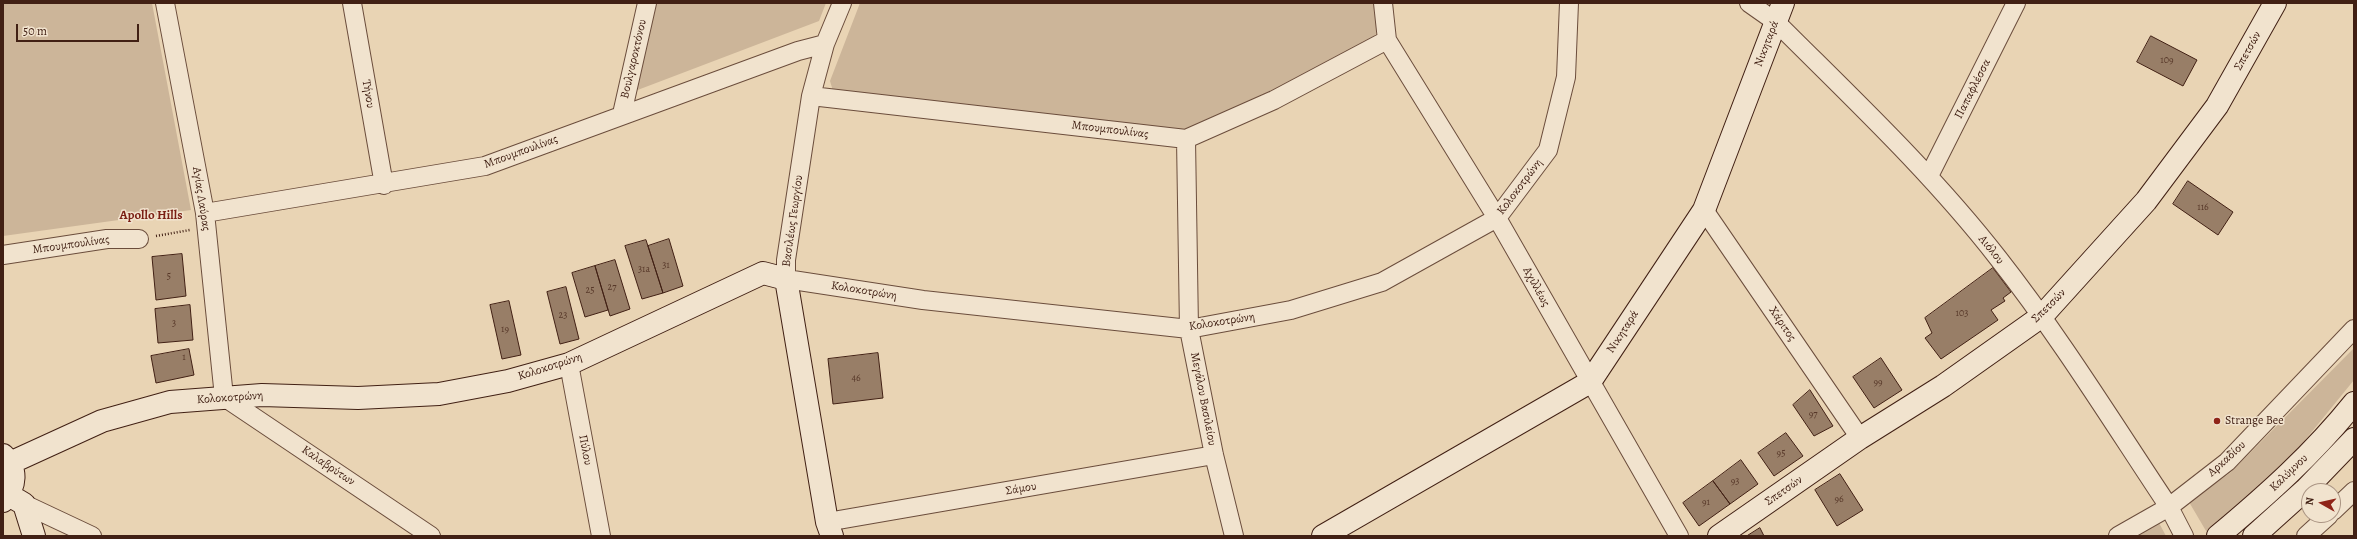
<!DOCTYPE html>
<html>
<head>
<meta charset="utf-8">
<style>
	body { margin:0 }
	#map { position:relative; width:2357px; height:539px; overflow:hidden; background:#e9d4b4; font-family:Alegreya,serif }
	canvas { display:block }
	.frame { position:absolute; inset:0; border:4px solid #412014; pointer-events:none }
	.north { position:absolute; left:2301px; top:483px; width:40px; height:40px; box-sizing:border-box; background:#f1e3ce; border:1px solid #ab9584; border-radius:50%; rotate:278deg; font-size:11px; font-weight:700; line-height:16px; text-align:center; color:#412014 }
	.north::after { content:''; display:block; margin:auto; width:14px; height:18px; background:#8f2418; clip-path:polygon(50% 0,100% 100%,50% 72%,0 100%) }
	.scale { position:absolute; left:16px; top:24px; width:123px; height:18px; box-sizing:border-box; border:2px solid #412014; border-top:0; padding-left:5px; font-size:12px; line-height:14px; white-space:nowrap; color:#412014; -webkit-text-stroke:3px #f1e3ce; paint-order:stroke }
</style>
</head>
<body>
<div id="map">
<canvas width="2357" height="539"></canvas>
<div class="frame"></div>
<div class="north">N</div>
<div class="scale">50 m</div>
</div>
<script>
const ctx = document.querySelector('canvas').getContext('2d');
ctx.lineJoin = 'round';
function fillPath(path, color) {
  ctx.fillStyle = color;
  ctx.fill(path, 'evenodd');
}
function stroke(path, color, width, dash) {
  ctx.strokeStyle = color;
  ctx.lineWidth = width;
  ctx.lineCap = dash ? 'butt' : 'round';
  ctx.setLineDash(dash || []);
  ctx.stroke(path);
}
function drawText(font, color, halo, rows, align = 'center') {
  ctx.font = font + ' Alegreya,serif';
  ctx.lineWidth = 3;
  ctx.setLineDash([]);
  ctx.textBaseline = 'middle';
  ctx.strokeStyle = halo;
  ctx.fillStyle = color;
  for (const [text, x, y, turn = 0] of rows) {
    ctx.save();
    ctx.translate(x, y);
    ctx.rotate((+turn || 0) * Math.PI / 180);
    ctx.textAlign = isNaN(turn) ? turn : align;
    if (halo) ctx.strokeText(text, 0, 0);
    ctx.fillText(text, 0, 0);
    ctx.restore();
  }
}
fillPath(new Path2D(`
	M 3,3 L 152,3 L 191,210 L 3,236 Z
	M 657,3 L 826,3 L 819,21 L 635,91 Z
	M 860,3 L 1377,3 L 1376,34 L 1357,51 L 1187,131 L 833,91 L 830,81 Z
	M 2354,348 L 2354,380 L 2297,450 L 2209,536 L 2189,502 L 2230,473 Z
	M 2158,521 L 2166,536 L 2132,536 Z`), '#ccb599');
const building = new Path2D(`
	M 2151,36 L 2197,60 L 2183,86 L 2137,62 Z
	M 2188,181 L 2233,212 L 2218,235 L 2173,204 Z
	M 669,239 L 683,286 L 663,293 L 648,246 Z
	M 646,240 L 663,293 L 642,299 L 625,246 Z
	M 182,254 L 186,296 L 156,300 L 152,257 Z
	M 615,260 L 630,309 L 610,316 L 595,266 Z
	M 595,266 L 608,310 L 585,317 L 572,273 Z
	M 1993,268 L 2011,292 L 2003,298 L 2005,301 L 1991,310 L 1998,320 L 1941,359 L 1925,338 L 1932,333 L 1925,318 Z
	M 566,287 L 579,339 L 560,344 L 547,292 Z
	M 509,301 L 521,355 L 502,359 L 490,305 Z
	M 190,305 L 193,340 L 158,343 L 155,309 Z
	M 189,349 L 194,375 L 156,383 L 151,356 Z
	M 878,353 L 883,398 L 833,404 L 828,359 Z
	M 1881,358 L 1902,390 L 1874,408 L 1853,377 Z
	M 1810,390 L 1833,426 L 1814,436 L 1793,405 Z
	M 1786,433 L 1803,456 L 1774,476 L 1758,453 Z
	M 1741,460 L 1758,484 L 1730,504 L 1713,481 Z
	M 1840,474 L 1863,510 L 1837,526 L 1815,490 Z
	M 1713,481 L 1730,504 L 1699,526 L 1683,503 Z
	M 1760,528 L 1764,536 L 1747,536 Z`);
fillPath(building, '#987e67');
stroke(building, '#412014', 1);
const street = new Path2D(`
	M 165,3 L 205,213 L 224,397 L 431,536
	M 352,3 L 384,185
	M 842,3 L 825,44 L 811,96 L 786,260 L 786,279 L 923,300 L 1189,329 L 1291,310 L 1382,282 L 1497,218 L 1548,150 L 1566,77 L 1569,3
	M 1383,3 L 1387,40 L 1497,218 L 1679,536
	M 1749,3 L 1776,22 C 1852,98 1931,172 1998,258 C 2060,337 2113,423 2169,507 L 2184,536
	M 811,96 L 1186,139 L 1274,100 L 1387,40
	M 622,114 L 647,3
	M 1186,139 L 1189,329 L 1214,455 L 1234,536
	M 1929,176 L 2016,3
	M 1704,210 L 1860,438
	M 205,213 L 485,166 L 798,51 L 825,44
	M 3,255 L 107,239 L 139,239
	M 569,364 L 601,536
	M 24,504 L 92,536
	M 2333,511 L 2354,491
	M 827,522 L 1214,455
	M 2118,536 L 2169,507 L 2227,462 L 2354,329
	M 2306,536 L 2329,515`);
const secondary = new Path2D(`
	M 3,455 C 18,469 16,487 3,501
	M 10,463 L 102,421 L 170,402 L 262,395 L 358,398 L 439,394 L 508,381 L 569,364 L 763,273 L 786,279 L 827,522 L 832,536
	M 9,495 L 24,504 L 34,536
	M 1323,536 L 1590,382 L 1704,210 L 1783,3
	M 1719,536 L 1860,438 L 1943,386 L 2042,316 L 2146,201 L 2217,106 L 2275,3
	M 2218,536 C 2267,495 2314,453 2354,403
	M 2254,536 L 2305,490 L 2354,439`);
stroke(street, '#6b4d3c', 20);
stroke(secondary, '#412014', 24);
stroke(new Path2D(`
	M 156,236 L 190,230`), '#412014', 2.5, [1, 2]);
stroke(street, '#f1e3ce', 18);
stroke(secondary, '#f1e3ce', 22);
for (const [x, y, r, color] of [
	[2217,421,4,"#8f2418"]
]) {
  const dot = new Path2D();
  dot.arc(x, y, r, 0, 2 * Math.PI);
  ctx.fillStyle = color;
  ctx.fill(dot);
  stroke(dot, '#f1e3ce', 1.5);
}
drawText('10px', '#573829', null, [
	["109",2167,61],
	["116",2203,208],
	["31",666,266],
	["31a",644,270],
	["5",169,277],
	["27",612,288],
	["25",590,291],
	["103",1962,314],
	["23",563,316],
	["3",174,324],
	["19",505,330],
	["1",184,358],
	["46",856,379],
	["99",1878,383],
	["97",1813,415],
	["95",1781,454],
	["93",1735,482],
	["96",1839,500],
	["91",1706,503]
]);
drawText('12px', '#412014', '#f1e3ce', [
	["Νικηταρά",1767,44,-69],
	["Σπετσών",2248,51,-61],
	["Βουλγαροκτόνου",634,59,-77],
	["Παπαφλέσσα",1973,89,-63],
	["Τήνου",368,94,80],
	["Μπουμπουλίνας",1110,130,7],
	["Μπουμπουλίνας",521,152,-20],
	["Κολοκοτρώνη",1520,187,-53],
	["Αγίας Λαύρας",201,199,81],
	["Βασιλέως Γεωργίου",793,221,-82],
	["Μπουμπουλίνας",71,245,-8],
	["Αιόλου",1991,250,51],
	["Αχιλλέως",1536,287,61],
	["Κολοκοτρώνη",864,291,9],
	["Σπετσών",2049,306,-45],
	["Κολοκοτρώνη",1222,322,-9],
	["Χάριτος",1782,324,56],
	["Νικηταρά",1623,332,-57],
	["Κολοκοτρώνη",550,367,-18],
	["Κολοκοτρώνη",230,398,-4],
	["Μεγάλου Βασιλείου",1203,399,79],
	["Πύλου",585,450,79],
	["Αρκαδίου",2227,459,-42],
	["Καλαβρύτων",328,466,34],
	["Καλύμνου",2289,473,-44],
	["Σάμου",1021,489,-10],
	["Σπετσών",1784,491,-35]
]);
drawText('12px', '#412014', '#f1e3ce', [
	["Strange Bee",2225,421]
], 'left');
drawText('bold 13px', '#7a1f14', '#f1e3ce', [
	["Apollo Hills",151,216]
]);
</script>
</body>
</html>
